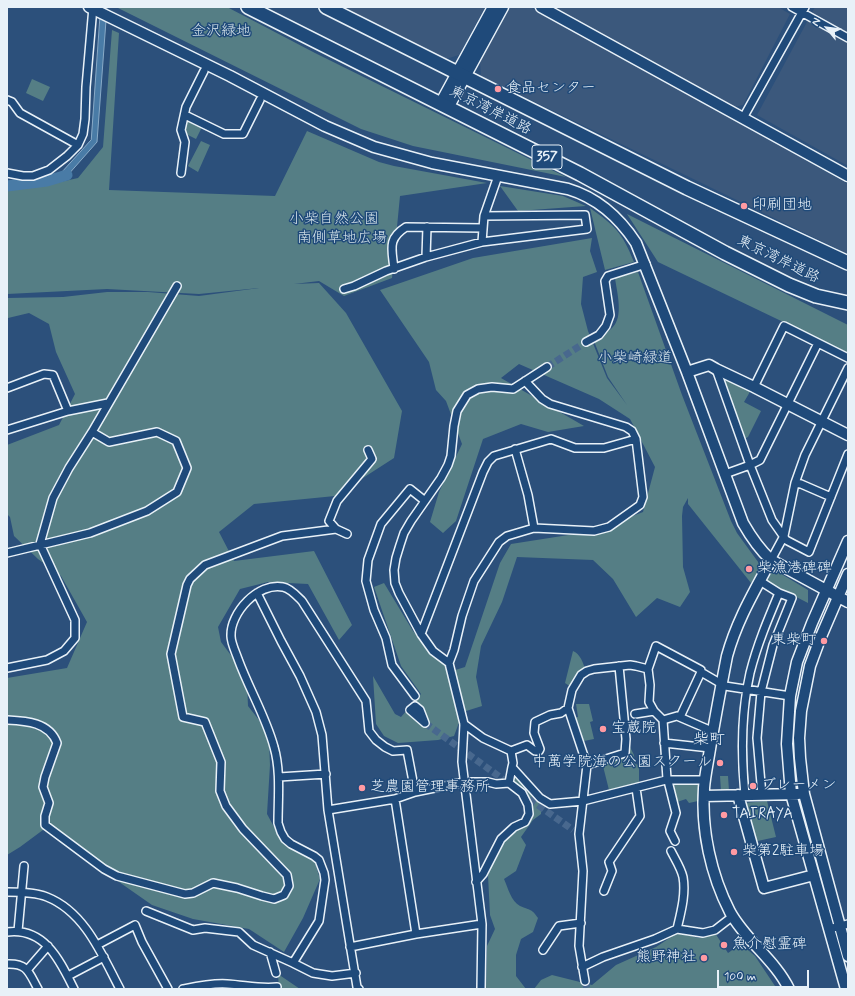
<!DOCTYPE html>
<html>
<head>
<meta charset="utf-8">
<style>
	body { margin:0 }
	#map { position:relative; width:855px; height:996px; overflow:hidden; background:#2c507b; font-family:Mynerve,sans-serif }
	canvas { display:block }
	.frame { position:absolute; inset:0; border:8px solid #e8f1f8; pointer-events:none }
	.north { position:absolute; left:807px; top:8px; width:40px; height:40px; -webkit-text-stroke:3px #1f4a7a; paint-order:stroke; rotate:299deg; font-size:11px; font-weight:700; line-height:16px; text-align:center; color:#e8f1f8 }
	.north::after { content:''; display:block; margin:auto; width:14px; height:18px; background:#e8f1f8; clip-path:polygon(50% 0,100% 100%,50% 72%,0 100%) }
	.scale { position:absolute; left:717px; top:970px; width:92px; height:18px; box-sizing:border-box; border:2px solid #e8f1f8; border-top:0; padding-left:5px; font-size:12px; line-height:14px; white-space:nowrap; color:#e8f1f8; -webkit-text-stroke:3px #1f4a7a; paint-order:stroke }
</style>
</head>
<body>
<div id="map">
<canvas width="855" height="996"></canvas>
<div class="frame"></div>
<div class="north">N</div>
<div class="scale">100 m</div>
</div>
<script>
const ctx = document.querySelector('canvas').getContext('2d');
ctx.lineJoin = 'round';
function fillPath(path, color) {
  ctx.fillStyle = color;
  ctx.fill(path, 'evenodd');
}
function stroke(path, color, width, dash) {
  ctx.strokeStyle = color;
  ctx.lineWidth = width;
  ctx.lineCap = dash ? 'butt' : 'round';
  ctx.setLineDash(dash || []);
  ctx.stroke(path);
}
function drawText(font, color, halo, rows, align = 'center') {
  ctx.font = font + ' Mynerve,"Klee One",sans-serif';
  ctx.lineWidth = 3;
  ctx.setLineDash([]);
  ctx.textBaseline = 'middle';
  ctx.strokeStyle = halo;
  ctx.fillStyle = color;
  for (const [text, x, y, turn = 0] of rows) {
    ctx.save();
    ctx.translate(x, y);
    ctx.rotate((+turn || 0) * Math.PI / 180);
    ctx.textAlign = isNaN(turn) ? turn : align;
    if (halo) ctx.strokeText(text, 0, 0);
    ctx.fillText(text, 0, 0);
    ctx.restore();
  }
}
fillPath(new Path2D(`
	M 342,7 L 485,7 L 459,55 L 446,59 Z
	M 510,7 L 530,7 L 848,184 L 848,254 L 481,76 L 480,62 Z
	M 553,7 L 778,7 L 790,14 L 743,105 L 734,107 Z
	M 815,7 L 848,7 L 848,166 L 757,115 Z`), '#3b587c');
fillPath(new Path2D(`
	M 116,7 L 227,7 L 315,53 L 566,177 L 413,146 L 361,129 Z
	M 112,30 L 119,33 L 109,190 L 275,196 L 307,131 L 379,162 L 394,166 L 487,183 L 400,196 L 392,278 L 344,296 L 319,281 L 294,284 L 319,283 L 346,313 L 402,411 L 394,458 L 335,496 L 254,504 L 219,532 L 234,561 L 314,551 L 352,625 L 339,640 L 308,584 L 268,582 L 240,589 L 218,627 L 221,642 L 236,662 L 247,683 L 248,706 L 259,720 L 269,741 L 270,765 L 267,814 L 273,825 L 285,840 L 314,859 L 320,879 L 303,918 L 284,952 L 249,929 L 193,919 L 152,905 L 79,854 L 47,827 L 20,847 L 7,855 L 7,678 L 67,668 L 87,622 L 61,576 L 38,559 L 14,536 L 10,517 L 7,514 L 7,445 L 59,425 L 75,394 L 56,352 L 49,324 L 29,313 L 8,318 L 7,320 L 7,298 L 63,297 L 107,292 L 148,292 L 199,296 L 259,288 L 199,294 L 107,289 L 7,294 L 7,190 L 60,182 L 78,178 L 103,147 Z
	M 32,79 L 50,87 L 43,101 L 26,93 Z
	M 186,119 L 202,127 L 196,139 L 184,133 Z
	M 201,141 L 210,145 L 198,172 L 188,166 Z
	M 500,186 L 563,196 L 586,206 L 518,211 Z
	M 590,208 C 615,226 622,232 634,262 L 605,270 Z
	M 627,214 L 848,325 L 848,353 L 658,262 Z
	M 592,238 L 590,251 L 597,272 L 583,277 L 581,304 L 588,331 L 607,378 L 627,405 L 608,377 L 594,341 C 600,337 607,333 612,328 C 624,317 617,293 615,278 L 638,272 L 682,395 L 731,521 L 737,533 L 761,566 L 751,583 L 688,504 L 688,498 L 683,507 L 682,516 L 683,567 L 690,592 L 680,607 L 657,598 L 636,617 L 613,579 L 593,560 L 517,557 L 502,602 L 481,646 L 476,677 L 482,706 L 463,712 L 454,736 L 438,740 L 398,743 L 384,736 L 376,724 L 373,676 L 395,714 L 401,717 L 421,694 L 401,666 L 374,587 L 384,583 L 413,631 L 452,671 L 465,667 L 500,563 L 511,544 L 594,531 L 643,512 L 655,467 L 630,419 L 599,399 L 519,364 L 501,378 L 584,426 L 548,432 L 521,424 L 483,439 L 456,521 L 443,533 L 430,522 L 439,492 L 462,444 L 446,401 L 436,390 L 429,362 L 380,290 L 473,258 Z
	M 729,377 L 751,390 L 744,402 L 761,411 L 748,437 L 744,439 L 723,381 Z
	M 773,569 L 808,590 L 808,603 L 767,582 Z
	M 573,651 C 580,654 583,662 585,669 L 571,687 L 565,683 Z
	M 576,704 L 589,704 L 593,721 L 590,722 L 594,739 L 584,741 L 574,718 L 578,717 Z
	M 629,745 L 634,755 L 635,764 L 639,765 L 639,783 L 609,790 L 602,762 L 626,754 Z
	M 514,774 L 542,801 L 541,814 L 533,820 L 521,837 L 526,845 L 516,871 L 504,879 C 508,888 511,901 520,906 C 531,911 531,908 538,918 L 533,932 L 521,939 L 516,955 L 516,976 L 526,989 L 486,989 L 487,946 L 495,929 L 490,915 L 488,875 L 500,845 L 527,822 L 532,811 L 529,797 L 512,784 Z
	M 720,776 L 728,776 L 729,791 L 721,791 Z
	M 699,782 L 698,801 L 689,803 L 686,799 L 677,802 L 674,785 Z
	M 767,801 L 776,837 L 753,842 L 744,803 Z
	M 677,933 L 699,938 L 715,933 L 728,953 L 741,944 L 755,956 L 777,989 L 534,989 L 541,980 L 552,975 L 592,985 L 616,965 L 656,947 Z
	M 278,974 L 300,989 L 279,989 Z`), '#557e85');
const water = new Path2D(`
	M 101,7 L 107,7 L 97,142 L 67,176 L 49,181 L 7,187 L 7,183 L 61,173 L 91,140 Z`);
fillPath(water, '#497ba6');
stroke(water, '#89aac7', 1);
stroke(new Path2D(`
	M 7,186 L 47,181 L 67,175`), '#497ba6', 11);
stroke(new Path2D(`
	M 547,367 L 586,342
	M 425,723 L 511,785
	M 521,793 L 573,830
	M 585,981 L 587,989`), '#48688e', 7, [7, 3.5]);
const street = new Path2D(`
	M 792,7 L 848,38
	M 7,100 L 12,102 L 20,113 L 78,145
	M 185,115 L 224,134 L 243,134 L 260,100
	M 743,118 L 805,7
	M 7,173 L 23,176 L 33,176 L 49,170 L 67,156 L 78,145 L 83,134 L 85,119 L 86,87 L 93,7
	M 181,173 L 185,142 L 181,130 L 186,107 L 204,71
	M 482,242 L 484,216 L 498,176
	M 426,257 L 427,227
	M 394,269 C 392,249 387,239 406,227 L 483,228
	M 344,289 L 354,286 L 386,271 L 426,257 L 482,242 L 587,229 L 585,215 L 484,216
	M 586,342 L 599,335 L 606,326 L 610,315 L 605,281 L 608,276 L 646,264
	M 716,369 L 750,465 L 772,520 L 786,540 L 809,552 L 848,454
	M 754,387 L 784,326 L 848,358
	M 7,388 L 44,374 L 53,375 L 68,411
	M 7,430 L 68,411 L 108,403
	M 515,449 L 528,495 L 534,528
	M 725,474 L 750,465 L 760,460 L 818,343
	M 795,483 L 801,484 L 831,497
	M 336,529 L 329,521 L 337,501 L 372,459 L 368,450
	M 7,553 L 90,533 L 147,511 L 177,492 L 187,468 L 176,441 L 157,432 L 109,442 L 92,432
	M 771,560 L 784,536 L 795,483 L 805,455 L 848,368
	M 760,581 L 779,593 L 792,598 L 773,645 L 761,692 L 757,738 L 762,795
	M 257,593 L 281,641 L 300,676 L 316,712 L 322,735 L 328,810 L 357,987 L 359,989
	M 421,634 L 483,472 L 488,462 L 494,456 L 551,439 L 575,448 L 604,448 L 636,439
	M 449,663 L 433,651 L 421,634 L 399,593 L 395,583 L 394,570 L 396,558 L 400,545 L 404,533 L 411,521 L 441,478 L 448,465 L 451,456 L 454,426 L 457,411 L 467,395 L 478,389 L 492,387 L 513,389 L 547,367
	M 7,668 L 47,660 L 64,651 L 75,638 L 75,620 L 40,544 L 53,498 L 69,468 L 92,432 L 177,286
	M 415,696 L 392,665 L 386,638 L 374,610 L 366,581 L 368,560 L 381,524 L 410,489 L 425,501
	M 415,706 L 420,710 L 425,723 L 410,710 Z
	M 635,714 L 654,711
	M 680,717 L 701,672
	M 7,720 C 26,721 49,722 57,743 L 45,777 L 43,787 L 49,803 L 45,816 L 45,825 L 104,869 L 117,876 L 185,894 L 193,893 L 213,883 L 237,888 L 262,896 L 274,899 L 284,895 L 289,886 L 287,875 L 243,829 L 226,806 L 220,791 L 221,762 L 205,722 L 183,717 L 171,654 L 187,585 L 190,579 L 205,565 L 282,536 L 336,529 L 347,534
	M 663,720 L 677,716 L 712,731
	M 464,724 L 483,738 L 511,751 L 513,763 L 512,767 L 540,798 L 550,804 L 583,801 L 666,780 L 704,780
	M 664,743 L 710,748
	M 511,751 L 527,745 L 535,751 L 539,751 L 540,749 L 534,733 L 535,722 L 550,715 L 561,713 L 568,708
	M 587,765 L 625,753 L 626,739 L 619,666
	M 279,777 L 326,774
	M 509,783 L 512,767
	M 745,795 C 741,755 741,713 750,673 C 757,645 768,619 779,593
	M 395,799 L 416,934
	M 328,810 L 395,799 L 415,792 L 464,782 L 488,782 L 496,784 L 509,783 L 522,793 L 528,805 L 529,814 L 525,822 L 514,827 L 501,839 L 483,874 L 476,882
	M 675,841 L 670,831 L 676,813 L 668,781 L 667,779 L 663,720 L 654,711 L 649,702 L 650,685 L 648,669 L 656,646 L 701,670 L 701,672 L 725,686 L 790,696
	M 671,851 C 675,859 681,868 683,877 C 686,894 681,912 677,929
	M 604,891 L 612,871 L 609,862 L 640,816 L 636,788
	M 7,892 C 19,892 35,892 47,897 C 85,912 102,955 120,989
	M 146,911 L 193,930 L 205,928 L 239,932 L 253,945 L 293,963
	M 829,929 L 848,924
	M 18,931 L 24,866
	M 7,932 C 45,927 60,961 74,989
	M 97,945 L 135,925 L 142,942 L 168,989
	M 350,947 L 416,934 L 482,924 L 462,762 L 464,724 L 449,663 L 454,650 L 462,616 L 474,581 L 499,542 L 507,536 L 534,528 L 594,531 L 609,527 L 640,505 L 643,497 L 636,439 L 632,431 L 626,427 L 550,404 L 542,399 L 525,381
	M 543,950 L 559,926 L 581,923
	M 270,952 L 276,973
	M 7,964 C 28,963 29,973 38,989
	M 582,967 L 603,957 L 655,939 L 677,929 L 703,933 L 715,930 L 733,916
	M 28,969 L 48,946
	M 356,973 L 332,976 L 313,973 L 293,963 L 319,921 L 325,880 L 324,873 L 319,860 L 314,856 L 291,844 L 285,839 L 281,832 L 278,823 C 278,798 281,771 274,747 C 266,717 249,689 238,659 C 236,653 231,643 231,636 C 230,613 258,582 283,587 C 290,588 297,596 302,601 L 366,701 L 369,731 L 376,740 L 385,747 L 393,751 L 407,750 L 415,792
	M 68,976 L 104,957
	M 585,981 L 579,946 L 583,871 L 579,834 L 587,765 L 568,708 L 572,690 L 581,675 L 587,671 L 594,669 L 630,665 L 636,666 L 648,669
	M 183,989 C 198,986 212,983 227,984 C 245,985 260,989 277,987
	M 481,989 L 482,924`);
const secondary = new Path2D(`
	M 89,7 L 230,76 L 325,126 L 374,147 L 432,163 L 568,189 C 598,198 619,217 636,243 L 687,372 L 743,523 C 751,537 759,549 771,560 L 848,602
	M 541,7 L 848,176
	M 440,104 L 493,7
	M 448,108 L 503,7
	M 687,372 L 709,365 L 716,369 L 754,387 L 848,435
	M 771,560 C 754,592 737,620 727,656 C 721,687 715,718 710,749 C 708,762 705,775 704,788 C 701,830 711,875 730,912 C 746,941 775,960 789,989
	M 848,574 L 820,639 L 810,666 L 801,711 L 799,738 L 800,758 L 804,794 L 848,956
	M 738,795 L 764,888 L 814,875
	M 704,796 L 798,794
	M 846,989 L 791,794 L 787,744 L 790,696 L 797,662 L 812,623 L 848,541`);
const highway = new Path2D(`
	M 248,7 L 580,174 L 725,253 L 789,285 L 816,296 L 848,303
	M 326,7 L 687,188 L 848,263`);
stroke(street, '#e8f1f8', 10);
stroke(secondary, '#e8f1f8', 13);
stroke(highway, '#e8f1f8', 16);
stroke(street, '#1f4a7a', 7);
stroke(secondary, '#1f4a7a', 10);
stroke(highway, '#1f4a7a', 13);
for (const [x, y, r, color] of [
	[498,89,4,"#ff9aa2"],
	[744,206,4,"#ff9aa2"],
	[749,569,4,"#ff9aa2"],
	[824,641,4,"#ff9aa2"],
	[603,729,4,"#ff9aa2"],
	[720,763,4,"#ff9aa2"],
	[753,786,4,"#ff9aa2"],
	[362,788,4,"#ff9aa2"],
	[724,815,4,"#ff9aa2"],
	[734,852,4,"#ff9aa2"],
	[724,945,4,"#ff9aa2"],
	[704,958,4,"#ff9aa2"]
]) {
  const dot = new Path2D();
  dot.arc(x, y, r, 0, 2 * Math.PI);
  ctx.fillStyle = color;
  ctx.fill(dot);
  stroke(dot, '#1f4a7a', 1.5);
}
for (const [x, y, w] of [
	[547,157,30]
]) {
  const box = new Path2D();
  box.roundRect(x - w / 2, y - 12, w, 24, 3);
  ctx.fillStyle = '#1f4a7a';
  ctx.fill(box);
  stroke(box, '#e8f1f8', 1);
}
drawText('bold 14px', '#e8f1f8', null, [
	["357",547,157]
]);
drawText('15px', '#d2e0e7', '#1f4a7a', [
	["金沢緑地",221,32],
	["小柴自然公園",334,220],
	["南側草地広場",342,239],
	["小柴崎緑道",635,359]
]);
drawText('15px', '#e8f1f8', '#1f4a7a', [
	["食品センター",506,89],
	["印刷団地",752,206],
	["柴漁港碑碑",757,569],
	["東柴町",816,641,"right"],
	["宝蔵院",611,729],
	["中萬学院海の公園スクール",712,763,"right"],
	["ブレーメン",761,786],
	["芝農園管理事務所",370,788],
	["TAIRAYA",732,815],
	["柴第2駐車場",742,852],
	["魚介慰霊碑",732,945],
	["熊野神社",696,958,"right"]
], 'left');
drawText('15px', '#e8f1f8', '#1f4a7a', [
	["東京湾岸道路",490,111,27],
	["東京湾岸道路",778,260,26]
]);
drawText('16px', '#e8f1f8', '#1f4a7a', [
	["柴町",709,741]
]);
</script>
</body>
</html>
